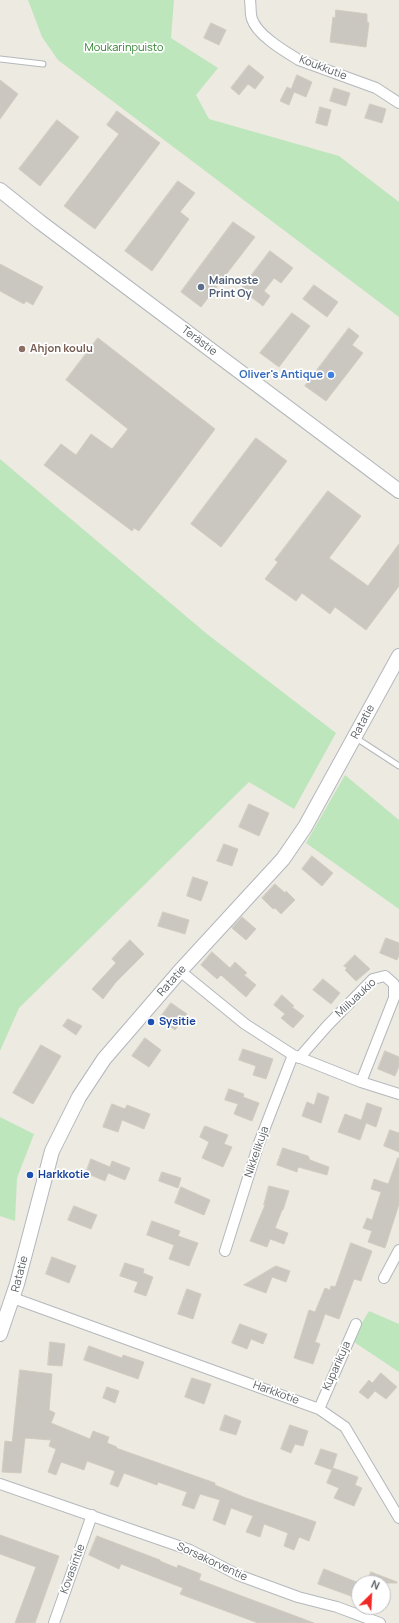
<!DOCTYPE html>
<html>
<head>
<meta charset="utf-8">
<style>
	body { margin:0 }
	#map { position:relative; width:399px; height:1623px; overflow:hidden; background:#edeae1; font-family:Manrope,sans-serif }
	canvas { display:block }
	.north { position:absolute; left:351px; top:1575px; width:40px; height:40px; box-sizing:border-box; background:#fff; border:1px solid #bdbfc0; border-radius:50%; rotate:24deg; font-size:11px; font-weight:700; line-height:16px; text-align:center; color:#595e62 }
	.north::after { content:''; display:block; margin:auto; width:14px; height:18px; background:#ef2925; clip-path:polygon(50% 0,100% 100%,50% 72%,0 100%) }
</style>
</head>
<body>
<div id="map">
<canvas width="399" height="1623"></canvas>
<div class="north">N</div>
</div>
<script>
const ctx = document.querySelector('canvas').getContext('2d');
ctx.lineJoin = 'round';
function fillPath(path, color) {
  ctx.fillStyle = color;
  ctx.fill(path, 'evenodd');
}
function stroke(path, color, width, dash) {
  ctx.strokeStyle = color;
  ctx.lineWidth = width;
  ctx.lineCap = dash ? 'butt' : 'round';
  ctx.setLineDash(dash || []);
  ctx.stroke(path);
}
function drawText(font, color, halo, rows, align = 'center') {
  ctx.font = font + ' Manrope,sans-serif';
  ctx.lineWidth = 3.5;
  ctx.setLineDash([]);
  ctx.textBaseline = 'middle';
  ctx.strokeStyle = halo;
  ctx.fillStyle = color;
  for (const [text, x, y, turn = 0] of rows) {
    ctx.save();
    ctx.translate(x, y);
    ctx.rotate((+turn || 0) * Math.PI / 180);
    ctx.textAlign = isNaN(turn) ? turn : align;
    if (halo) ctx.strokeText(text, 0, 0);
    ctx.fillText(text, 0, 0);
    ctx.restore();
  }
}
fillPath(new Path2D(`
	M 28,0 L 174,0 L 171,38 L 218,68 L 196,95 L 209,119 L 339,156 L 399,202 L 399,317 L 58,60 L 42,37 Z
	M 0,459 L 207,634 L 336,733 L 294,809 L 249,782 L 19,1008 L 0,1051 Z
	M 345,775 L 399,820 L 399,909 L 306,843 Z
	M 0,1117 L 34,1134 L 17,1178 L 15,1221 L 0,1216 Z
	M 369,1311 L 399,1324 L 399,1372 L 354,1342 L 360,1326 Z`), '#bee6bc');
const building = new Path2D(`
	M 336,10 L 367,14 L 367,22 L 369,23 L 366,47 L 330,42 L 333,17 L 335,18 Z
	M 211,23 L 226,30 L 219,45 L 204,38 Z
	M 249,65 L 264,77 L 255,89 L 248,84 L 239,95 L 231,88 Z
	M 297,75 L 312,82 L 306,97 L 294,92 L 289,105 L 280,101 L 287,87 L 291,89 Z
	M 0,80 L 18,94 L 0,119 Z
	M 334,88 L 350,93 L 346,106 L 330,101 Z
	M 370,104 L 386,109 L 382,123 L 365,118 Z
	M 320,107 L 331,110 L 327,126 L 316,123 Z
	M 117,111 L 160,143 L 95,229 L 64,206 L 119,134 L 107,125 Z
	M 57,120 L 79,137 L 40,186 L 19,169 Z
	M 178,181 L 195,193 L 180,212 L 189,219 L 152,271 L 125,251 Z
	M 233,222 L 255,237 L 201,307 L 181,292 Z
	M 270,251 L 293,268 L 281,283 L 274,278 L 264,291 L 270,296 L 263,306 L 241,289 Z
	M 0,264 L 43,287 L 33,305 L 26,301 L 24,304 L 0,291 Z
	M 314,285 L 338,302 L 327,317 L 303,299 Z
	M 292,313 L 310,326 L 279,367 L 260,353 Z
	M 349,328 L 359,336 L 352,345 L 363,353 L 326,401 L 305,386 Z
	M 98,338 L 215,429 L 139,531 L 134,528 L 132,531 L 44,465 L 61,444 L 76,455 L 91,434 L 112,449 L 128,429 L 66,380 Z
	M 256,438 L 287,461 L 221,547 L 191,524 Z
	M 328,491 L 361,516 L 329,558 L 368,586 L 399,544 L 399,586 L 366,630 L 335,607 L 330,614 L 302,593 L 296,601 L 265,579 L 278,562 L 275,560 Z
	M 249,804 L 269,813 L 259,836 L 239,827 Z
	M 224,844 L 238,849 L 232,866 L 217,861 Z
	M 312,856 L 333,873 L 322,886 L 302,869 Z
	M 193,877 L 208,882 L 201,901 L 187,896 Z
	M 275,884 L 285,893 L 286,891 L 295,900 L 281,914 L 275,908 L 273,909 L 262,898 Z
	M 163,912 L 189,920 L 185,934 L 158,926 Z
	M 242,917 L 256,929 L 246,940 L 232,928 Z
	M 386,938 L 399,943 L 399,955 L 397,960 L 380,953 Z
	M 130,940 L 144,954 L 116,982 L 103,999 L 92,989 L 116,963 L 112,959 Z
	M 212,952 L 230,968 L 235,962 L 247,973 L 244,975 L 256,985 L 246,997 L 221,975 L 217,979 L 201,965 Z
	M 355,955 L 370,969 L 356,981 L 345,970 L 347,968 L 344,966 Z
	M 323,979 L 340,993 L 331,1004 L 313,990 Z
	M 282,995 L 294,1006 L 292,1007 L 304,1016 L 293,1028 L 281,1018 L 285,1014 L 274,1005 Z
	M 171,1003 L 187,1014 L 175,1030 L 159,1019 Z
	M 68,1019 L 82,1026 L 76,1035 L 63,1026 Z
	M 145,1038 L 161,1050 L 149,1067 L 132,1056 Z
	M 41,1045 L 61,1056 L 33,1104 L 13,1093 Z
	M 243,1049 L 273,1059 L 266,1079 L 253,1075 L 256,1066 L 239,1060 Z
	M 385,1051 L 399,1057 L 399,1066 L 395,1076 L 378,1069 Z
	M 229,1089 L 244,1094 L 243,1097 L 259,1103 L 252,1121 L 234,1114 L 238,1104 L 225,1100 Z
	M 318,1093 L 329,1097 L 321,1123 L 302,1116 L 307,1102 L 314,1105 Z
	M 367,1103 L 382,1108 L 376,1127 L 366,1123 L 360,1140 L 338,1132 L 345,1114 L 361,1120 Z
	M 112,1104 L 125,1109 L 127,1105 L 150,1114 L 144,1129 L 122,1120 L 118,1132 L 103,1127 Z
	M 205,1126 L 228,1135 L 224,1144 L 232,1147 L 223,1167 L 202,1158 L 209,1142 L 200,1137 Z
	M 390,1130 L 399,1133 L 399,1152 L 384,1146 Z
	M 283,1148 L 308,1156 L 310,1160 L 329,1167 L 327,1175 L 298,1167 L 297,1172 L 277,1165 Z
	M 398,1158 L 399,1158 L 399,1204 L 385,1248 L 368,1242 L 372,1231 L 363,1228 L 367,1218 L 372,1220 L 381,1192 L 371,1189 L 374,1179 L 388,1184 Z
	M 91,1159 L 110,1167 L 112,1161 L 130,1168 L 125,1180 L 108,1173 L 105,1181 L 86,1173 Z
	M 162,1172 L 181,1178 L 178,1188 L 159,1181 Z
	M 269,1186 L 289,1191 L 283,1210 L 282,1210 L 275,1228 L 288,1233 L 284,1244 L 270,1239 L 267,1247 L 250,1241 L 265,1205 L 264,1205 Z
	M 181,1187 L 210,1200 L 204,1215 L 175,1203 Z
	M 74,1206 L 97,1215 L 91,1229 L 68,1220 Z
	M 152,1221 L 180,1231 L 178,1236 L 198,1243 L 189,1266 L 169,1259 L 174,1245 L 147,1235 Z
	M 351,1243 L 372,1251 L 361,1281 L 354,1279 L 339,1319 L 325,1314 L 315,1342 L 320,1344 L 313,1364 L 294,1358 L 309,1310 L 315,1312 L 325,1288 L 330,1290 L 331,1286 L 335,1287 Z
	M 52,1257 L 76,1266 L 69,1283 L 46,1274 Z
	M 125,1263 L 144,1269 L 143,1273 L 153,1277 L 146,1296 L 134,1292 L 138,1282 L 120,1276 Z
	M 276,1266 L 290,1271 L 286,1282 L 272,1277 L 266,1293 L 244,1285 Z
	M 187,1289 L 201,1294 L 193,1319 L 178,1314 Z
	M 240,1324 L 267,1334 L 263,1344 L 251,1339 L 247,1349 L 232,1343 Z
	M 50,1342 L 65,1344 L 62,1366 L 48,1365 Z
	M 89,1346 L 122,1358 L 123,1355 L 144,1362 L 138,1379 L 84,1360 Z
	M 20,1370 L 52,1374 L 49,1410 L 55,1413 L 51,1423 L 90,1439 L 93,1431 L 109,1437 L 107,1443 L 117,1447 L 116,1448 L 215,1483 L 215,1485 L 246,1498 L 316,1522 L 309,1541 L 299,1537 L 294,1550 L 284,1546 L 288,1533 L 264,1524 L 260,1537 L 246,1532 L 253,1516 L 231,1508 L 225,1525 L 213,1520 L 220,1500 L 200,1494 L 194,1509 L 182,1505 L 187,1492 L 158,1482 L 157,1485 L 124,1473 L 118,1487 L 110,1484 L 115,1471 L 87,1461 L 84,1470 L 61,1462 L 56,1475 L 48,1472 L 56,1449 L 49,1446 L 51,1440 L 25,1438 L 21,1473 L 2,1472 L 5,1441 L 12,1442 Z
	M 381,1373 L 397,1387 L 386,1399 L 375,1391 L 368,1399 L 359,1392 L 369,1380 L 372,1383 Z
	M 192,1378 L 211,1384 L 204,1404 L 185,1397 Z
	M 107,1387 L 119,1391 L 115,1403 L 103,1398 Z
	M 225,1415 L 241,1421 L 236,1435 L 220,1430 Z
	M 290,1425 L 308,1431 L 303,1446 L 295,1444 L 291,1453 L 281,1449 Z
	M 321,1449 L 337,1454 L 332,1470 L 315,1464 Z
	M 333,1468 L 358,1477 L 355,1485 L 362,1488 L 354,1506 L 334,1498 L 339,1488 L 327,1483 Z
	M 0,1535 L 59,1556 L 35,1623 L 15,1623 L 36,1567 L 0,1554 Z
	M 97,1536 L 160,1560 L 160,1561 L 177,1568 L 178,1565 L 201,1574 L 199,1580 L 314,1623 L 258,1623 L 180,1594 L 183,1588 L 121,1564 L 119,1569 L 89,1555 Z
	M 324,1569 L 359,1583 L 359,1599 L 318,1584 Z
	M 371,1572 L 397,1582 L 397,1583 L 367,1583 Z`);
fillPath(building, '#cac6c0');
stroke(building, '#d2cbbf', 1);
const lane = new Path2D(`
	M 0,59 L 43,64
	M 356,738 L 399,766`);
const street = new Path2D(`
	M 250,0 C 251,6 250,13 252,19 C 257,35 284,51 299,60 L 376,88 L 399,103
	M 180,971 L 245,1024 L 293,1055 L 361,1082 L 399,1094
	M 299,1058 L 327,1026 L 373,979 L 385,976 L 394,984 L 394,998 L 361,1082
	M 225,1251 L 259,1143 L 293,1055
	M 384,1278 L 399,1250
	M 13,1298 L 319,1409 L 345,1427 L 399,1518
	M 319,1409 L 356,1324
	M 0,1484 L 190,1550 L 238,1575 L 298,1597 L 337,1607 L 380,1623
	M 54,1623 L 92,1515`);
const secondary = new Path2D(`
	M 0,190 L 40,222 L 399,491
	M 0,1334 L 17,1284 L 52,1151 L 79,1097 L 104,1059 L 180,971 L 283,859 L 305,827 L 399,656`);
stroke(lane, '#b4b8bc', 7);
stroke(street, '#b4b8bc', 12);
stroke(secondary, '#b3b7bc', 16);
stroke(lane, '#fff', 5);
stroke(street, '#fff', 10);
stroke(secondary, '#fff', 14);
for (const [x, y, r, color] of [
	[201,287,4,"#5c6f8a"],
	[22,349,4,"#8d6e63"],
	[331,375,4,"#3f7fe0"],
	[151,1022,4,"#1a4fb4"],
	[30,1175,4,"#1a4fb4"]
]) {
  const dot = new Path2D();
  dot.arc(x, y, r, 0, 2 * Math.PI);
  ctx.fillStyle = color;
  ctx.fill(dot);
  stroke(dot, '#fff', 1.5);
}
drawText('11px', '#318230', '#fff', [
	["Moukarinpuisto",124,48]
]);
drawText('11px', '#595e62', '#fff', [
	["Koukkutie",323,68,21],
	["Terästie",199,341,37],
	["Ratatie",363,722,-62],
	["Ratatie",172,981,-48],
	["Miiluaukio",356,998,-43],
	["Nikkelikuja",257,1152,-71],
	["Ratatie",20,1274,-75],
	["Kuparikuja",337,1366,-66],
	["Harkkotie",276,1393,20],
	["Sorsakorventie",212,1562,25],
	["Kovasintie",73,1569,-70]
]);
drawText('bold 11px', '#4e5e75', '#fff', [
	["Mainoste",209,281],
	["Print Oy",209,294]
], 'left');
drawText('bold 11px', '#785e54', '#fff', [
	["Ahjon koulu",30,349]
], 'left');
drawText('bold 11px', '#366cbe', '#fff', [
	["Oliver's Antique",323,375]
], 'right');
drawText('bold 11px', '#164399', '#fff', [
	["Sysitie",159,1022],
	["Harkkotie",38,1175]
], 'left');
</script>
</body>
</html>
